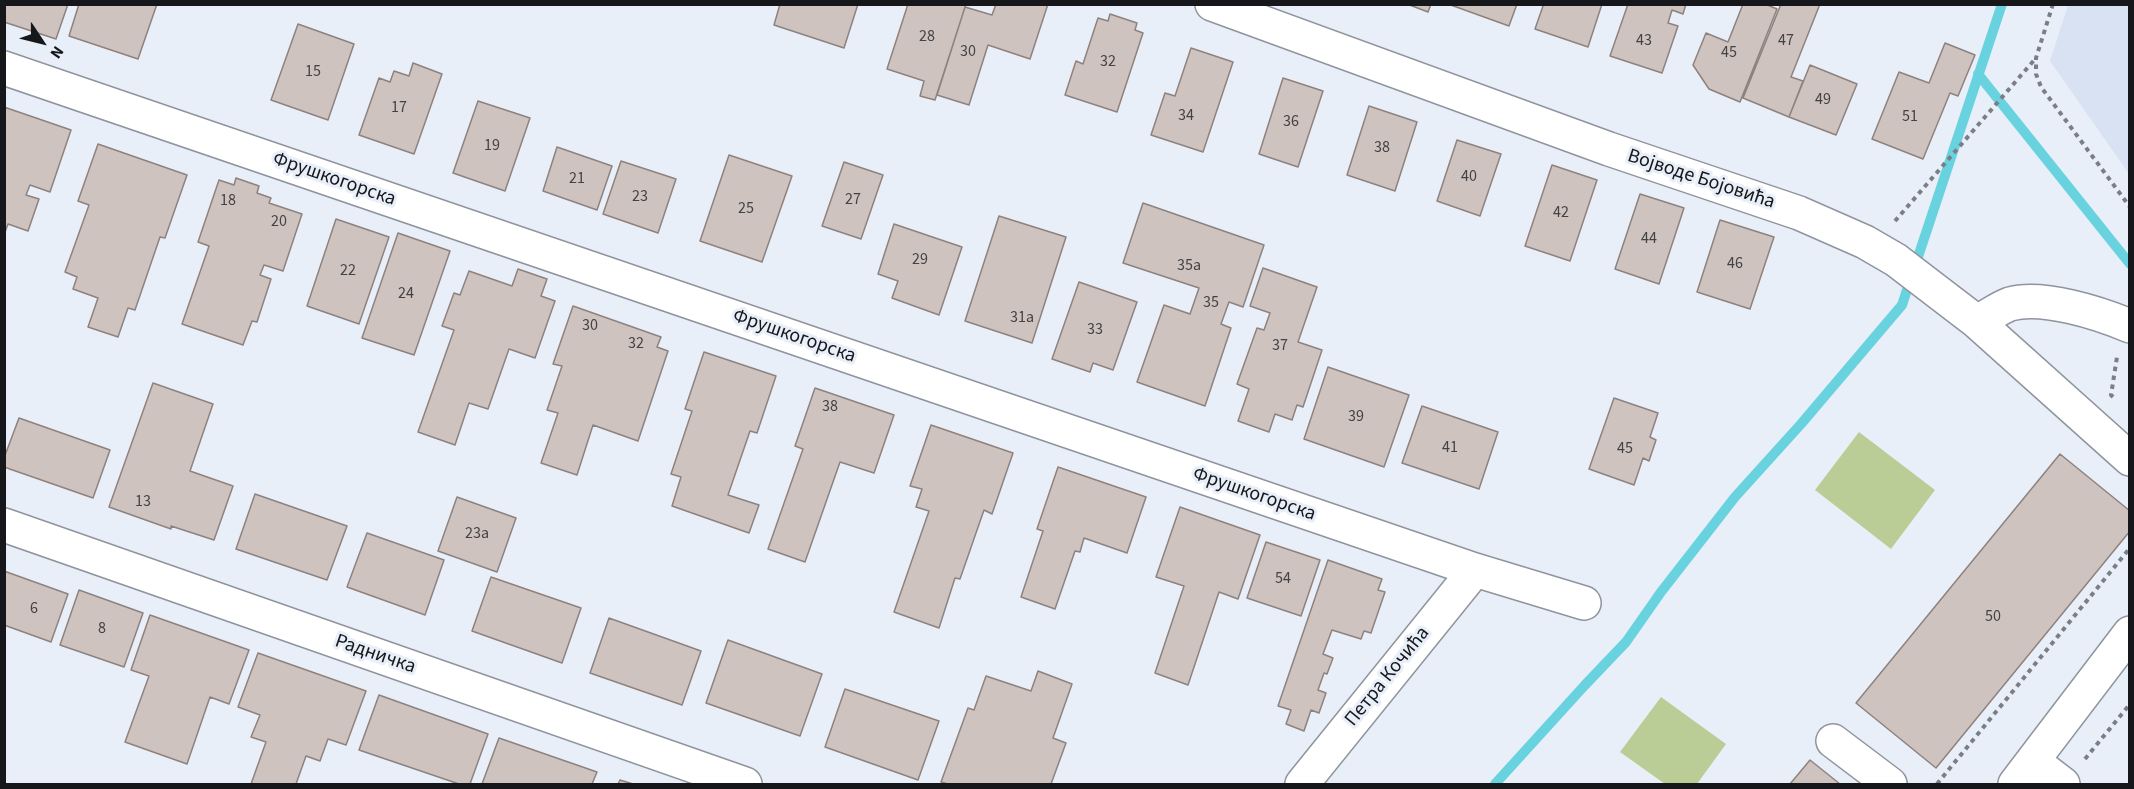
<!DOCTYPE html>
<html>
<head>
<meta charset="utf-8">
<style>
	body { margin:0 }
	#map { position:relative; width:2134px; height:789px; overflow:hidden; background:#e9eff9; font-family:"Source Sans 3",sans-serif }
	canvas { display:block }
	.frame { position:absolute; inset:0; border:6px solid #15171b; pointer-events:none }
	.north { position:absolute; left:12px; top:12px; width:60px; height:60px; -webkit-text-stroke:4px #e9eff9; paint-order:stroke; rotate:125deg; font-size:16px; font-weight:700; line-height:24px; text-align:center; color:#15171b }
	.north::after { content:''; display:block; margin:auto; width:21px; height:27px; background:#15171b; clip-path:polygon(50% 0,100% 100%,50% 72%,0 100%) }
</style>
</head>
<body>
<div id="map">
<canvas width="2134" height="789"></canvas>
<div class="frame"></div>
<div class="north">N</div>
</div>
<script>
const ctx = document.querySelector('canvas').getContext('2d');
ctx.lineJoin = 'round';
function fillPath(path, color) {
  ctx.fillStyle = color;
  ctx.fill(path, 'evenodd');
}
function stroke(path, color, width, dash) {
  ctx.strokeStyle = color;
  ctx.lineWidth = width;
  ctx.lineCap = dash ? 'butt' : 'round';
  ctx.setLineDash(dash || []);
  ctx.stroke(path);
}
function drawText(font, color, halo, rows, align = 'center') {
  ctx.font = font + ' "Source Sans 3",sans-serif';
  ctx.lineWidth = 6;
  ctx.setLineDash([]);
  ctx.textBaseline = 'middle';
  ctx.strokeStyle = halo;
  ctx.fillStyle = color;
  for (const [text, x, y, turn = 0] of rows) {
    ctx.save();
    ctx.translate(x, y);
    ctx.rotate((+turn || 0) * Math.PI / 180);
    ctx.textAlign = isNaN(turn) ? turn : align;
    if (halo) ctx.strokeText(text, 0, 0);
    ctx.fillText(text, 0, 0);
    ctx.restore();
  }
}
fillPath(new Path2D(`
	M 2068,5 L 2129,5 L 2129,174 L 2050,61 Z`), '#d9e2f2');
fillPath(new Path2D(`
	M 1859,432 L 1935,490 L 1891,549 L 1815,490 Z
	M 1661,697 L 1726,744 L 1697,784 L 1665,784 L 1620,752 Z`), '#bbcd97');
stroke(new Path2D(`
	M 1978,74 L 2130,264
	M 1495,784 L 1585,685 L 1626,642 L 1661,592 L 1735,497 L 1801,424 L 1902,305 L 2002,4`), '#68d3df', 10);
const building = new Path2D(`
	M 5,4 L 68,4 L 56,39 L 4,22 Z
	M 79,4 L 157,4 L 138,59 L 69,36 Z
	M 780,4 L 858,4 L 844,48 L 774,25 Z
	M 908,4 L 966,4 L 935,100 L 920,96 L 924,81 L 887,69 Z
	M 996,4 L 1048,4 L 1030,59 L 988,45 L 969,105 L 937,95 L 965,7 L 992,15 Z
	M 1407,4 L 1431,4 L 1428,12 Z
	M 1448,4 L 1517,4 L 1509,26 Z
	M 1540,4 L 1602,4 L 1588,47 L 1535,29 L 1543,6 Z
	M 1628,4 L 1686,4 L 1683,14 L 1672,10 L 1668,23 L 1678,26 L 1662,73 L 1610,56 Z
	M 1743,4 L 1765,4 L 1777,9 L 1740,102 L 1709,89 L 1693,65 L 1706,33 L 1728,42 Z
	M 1781,4 L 1820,4 L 1791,77 L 1803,81 L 1789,117 L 1743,98 Z
	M 1110,14 L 1137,23 L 1135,30 L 1143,33 L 1117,112 L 1065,95 L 1076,61 L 1083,64 L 1098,18 L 1108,21 Z
	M 298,24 L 354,44 L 328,120 L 271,100 Z
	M 1945,43 L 1975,55 L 1958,96 L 1950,93 L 1923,159 L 1872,139 L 1899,72 L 1929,83 Z
	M 1191,48 L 1233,62 L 1203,152 L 1151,135 L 1165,93 L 1175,96 Z
	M 413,63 L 442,74 L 414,154 L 359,135 L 379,78 L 390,82 L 394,71 L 409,76 Z
	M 1810,65 L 1857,84 L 1836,135 L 1789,117 Z
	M 1283,78 L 1323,91 L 1298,167 L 1259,154 Z
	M 478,101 L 530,118 L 505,191 L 453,173 Z
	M 1369,106 L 1417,122 L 1395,191 L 1347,175 Z
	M 4,107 L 71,130 L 50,192 L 30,185 L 26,195 L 39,199 L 28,231 L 8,224 L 4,235 Z
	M 1457,140 L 1501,154 L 1480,216 L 1437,201 Z
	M 98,144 L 187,175 L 165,238 L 160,237 L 135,310 L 128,308 L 118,337 L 88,327 L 98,298 L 73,289 L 77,277 L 65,272 L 89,205 L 78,201 Z
	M 557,147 L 612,166 L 597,210 L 543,191 Z
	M 729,155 L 792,176 L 762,262 L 700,241 Z
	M 621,161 L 676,179 L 658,233 L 603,214 Z
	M 844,162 L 883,175 L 861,239 L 822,226 Z
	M 1552,165 L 1597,180 L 1570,261 L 1525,246 Z
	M 236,178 L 259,186 L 257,193 L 271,198 L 269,203 L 302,214 L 283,271 L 264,265 L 260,275 L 271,279 L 257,322 L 252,321 L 243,345 L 182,324 L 209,246 L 198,242 L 219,180 L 234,185 Z
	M 1640,194 L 1684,208 L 1659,284 L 1615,269 Z
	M 1143,203 L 1264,245 L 1243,307 L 1229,302 L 1221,324 L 1231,328 L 1205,406 L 1137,382 L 1164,305 L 1190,314 L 1199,288 L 1123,263 Z
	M 999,216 L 1066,237 L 1032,343 L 965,321 Z
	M 336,219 L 389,237 L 359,324 L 307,306 Z
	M 1720,220 L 1774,237 L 1750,309 L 1697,292 Z
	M 894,224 L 962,247 L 939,315 L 892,298 L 898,281 L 878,274 Z
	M 398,233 L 450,251 L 414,355 L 362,338 Z
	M 1263,268 L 1317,287 L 1298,342 L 1322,350 L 1303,407 L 1297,405 L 1292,420 L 1275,414 L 1269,432 L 1238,421 L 1249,389 L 1237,384 L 1257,328 L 1264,330 L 1270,313 L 1250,306 Z
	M 518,269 L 547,279 L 541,296 L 555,301 L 535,358 L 509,349 L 488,409 L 469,403 L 455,445 L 418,432 L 454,330 L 442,326 L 454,293 L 460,295 L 469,271 L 512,286 Z
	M 1079,282 L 1137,302 L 1113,370 L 1093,363 L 1090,372 L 1052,359 Z
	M 573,306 L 661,337 L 657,347 L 668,351 L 638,441 L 593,425 L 577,475 L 541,463 L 558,413 L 547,410 L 562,366 L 553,364 Z
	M 704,352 L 776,376 L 757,433 L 750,431 L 728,495 L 759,505 L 749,533 L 672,506 L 681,477 L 671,474 L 692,411 L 685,409 Z
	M 1328,367 L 1409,395 L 1384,467 L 1304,439 Z
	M 153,383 L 213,404 L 190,471 L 233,486 L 214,540 L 171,526 L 171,529 L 109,507 Z
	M 815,388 L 894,415 L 874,473 L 840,462 L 805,562 L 768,549 L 803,449 L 795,446 Z
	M 1614,398 L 1658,413 L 1650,437 L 1656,440 L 1649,461 L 1643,458 L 1634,485 L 1589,469 Z
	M 1422,406 L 1498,432 L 1479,489 L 1402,463 Z
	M 19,418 L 110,450 L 93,498 L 4,467 L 4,458 Z
	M 931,425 L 1013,453 L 992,514 L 984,510 L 960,579 L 955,578 L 939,628 L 894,612 L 929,511 L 916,507 L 922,489 L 910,486 Z
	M 2060,454 L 2130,511 L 2130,531 L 1936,768 L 1856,703 Z
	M 1058,467 L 1146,497 L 1127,553 L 1084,538 L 1080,552 L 1075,551 L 1055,609 L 1021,597 L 1043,531 L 1037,529 Z
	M 255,494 L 347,526 L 327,580 L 236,549 Z
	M 457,497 L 516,518 L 497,572 L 438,551 Z
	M 1180,507 L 1260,535 L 1238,599 L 1219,592 L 1188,685 L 1155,673 L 1184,586 L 1156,577 Z
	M 367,533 L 444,560 L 425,615 L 347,587 Z
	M 1266,542 L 1320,560 L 1301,616 L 1247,598 Z
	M 1328,560 L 1382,579 L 1378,590 L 1385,592 L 1371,633 L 1364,631 L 1361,639 L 1332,630 L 1323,654 L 1333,658 L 1327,674 L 1324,673 L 1318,690 L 1326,693 L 1319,713 L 1311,710 L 1304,731 L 1286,724 L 1291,710 L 1278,706 Z
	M 4,571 L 68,594 L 51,642 L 4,625 Z
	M 491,577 L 581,608 L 562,663 L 472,631 Z
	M 79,590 L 143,613 L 124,667 L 60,645 Z
	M 150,615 L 249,650 L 229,704 L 210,697 L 187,764 L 125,742 L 149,676 L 131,670 Z
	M 609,618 L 701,651 L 682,705 L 590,673 Z
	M 728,640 L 822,674 L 800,736 L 706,703 Z
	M 258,653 L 366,691 L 346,745 L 328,739 L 320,761 L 306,756 L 296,784 L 251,784 L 266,742 L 251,737 L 260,715 L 238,707 Z
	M 1038,671 L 1072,684 L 1053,738 L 1066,743 L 1051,784 L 948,784 L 941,782 L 968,708 L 974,710 L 986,676 L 1031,691 Z
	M 845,689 L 939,721 L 918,780 L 825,747 Z
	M 379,695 L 488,734 L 470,784 L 459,784 L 359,750 Z
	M 499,738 L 597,772 L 592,784 L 482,784 Z
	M 1810,760 L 1840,784 L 1790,784 Z
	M 620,780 L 633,784 L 618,784 Z`);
fillPath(building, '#cec3bf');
stroke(building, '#8d827e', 1.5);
const minor = new Path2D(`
	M 1212,4 L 1609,149 L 1799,213 L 1865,242 L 1896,260 L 1977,322 L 2130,459
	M 4,68 L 1475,570 L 1584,603
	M 1977,322 C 1987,317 1999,308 2010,304 C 2043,295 2099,313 2130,326
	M 4,525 L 745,784
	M 1833,741 L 1890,784
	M 2033,761 L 2063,784
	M 1302,784 L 1475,570
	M 2015,784 L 2130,633`);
stroke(minor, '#8f949d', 36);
stroke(new Path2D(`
	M 2053,4 L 2036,58 L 2036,74 L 2041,87 L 2130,207
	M 1895,221 L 2036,58
	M 2113,397 L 2111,395 L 2117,357
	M 2085,759 L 2130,704
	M 1937,784 L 2130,548`), '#7a7e85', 4, [4.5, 4.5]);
stroke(minor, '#fff', 33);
drawText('16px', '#434244', null, [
	["28",927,37],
	["43",1644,41],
	["47",1786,41],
	["30",968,52],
	["45",1729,53],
	["32",1108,62],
	["15",313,72],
	["49",1823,100],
	["17",399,108],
	["34",1186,116],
	["51",1910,117],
	["36",1291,122],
	["19",492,146],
	["38",1382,148],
	["40",1469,177],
	["21",577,179],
	["23",640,197],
	["27",853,200],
	["18",228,201],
	["25",746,209],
	["42",1561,213],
	["20",279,222],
	["44",1649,239],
	["29",920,260],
	["46",1735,264],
	["35a",1189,266],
	["22",348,271],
	["24",406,294],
	["35",1211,303],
	["31a",1022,318],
	["30",590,326],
	["33",1095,330],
	["32",636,344],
	["37",1280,346],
	["38",830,407],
	["39",1356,417],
	["41",1450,448],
	["45",1625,449],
	["13",143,502],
	["23a",477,534],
	["54",1283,579],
	["6",34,609],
	["50",1993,617],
	["8",102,629]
]);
drawText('20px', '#15171b', '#e9eff9', [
	["Фрушкогорска",334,180,19],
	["Војводе Бојовића",1701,180,18],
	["Фрушкогорска",794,337,19],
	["Фрушкогорска",1254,495,19],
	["Радничка",375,655,19],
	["Петра Кочића",1388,677,-51]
]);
</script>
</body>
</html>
